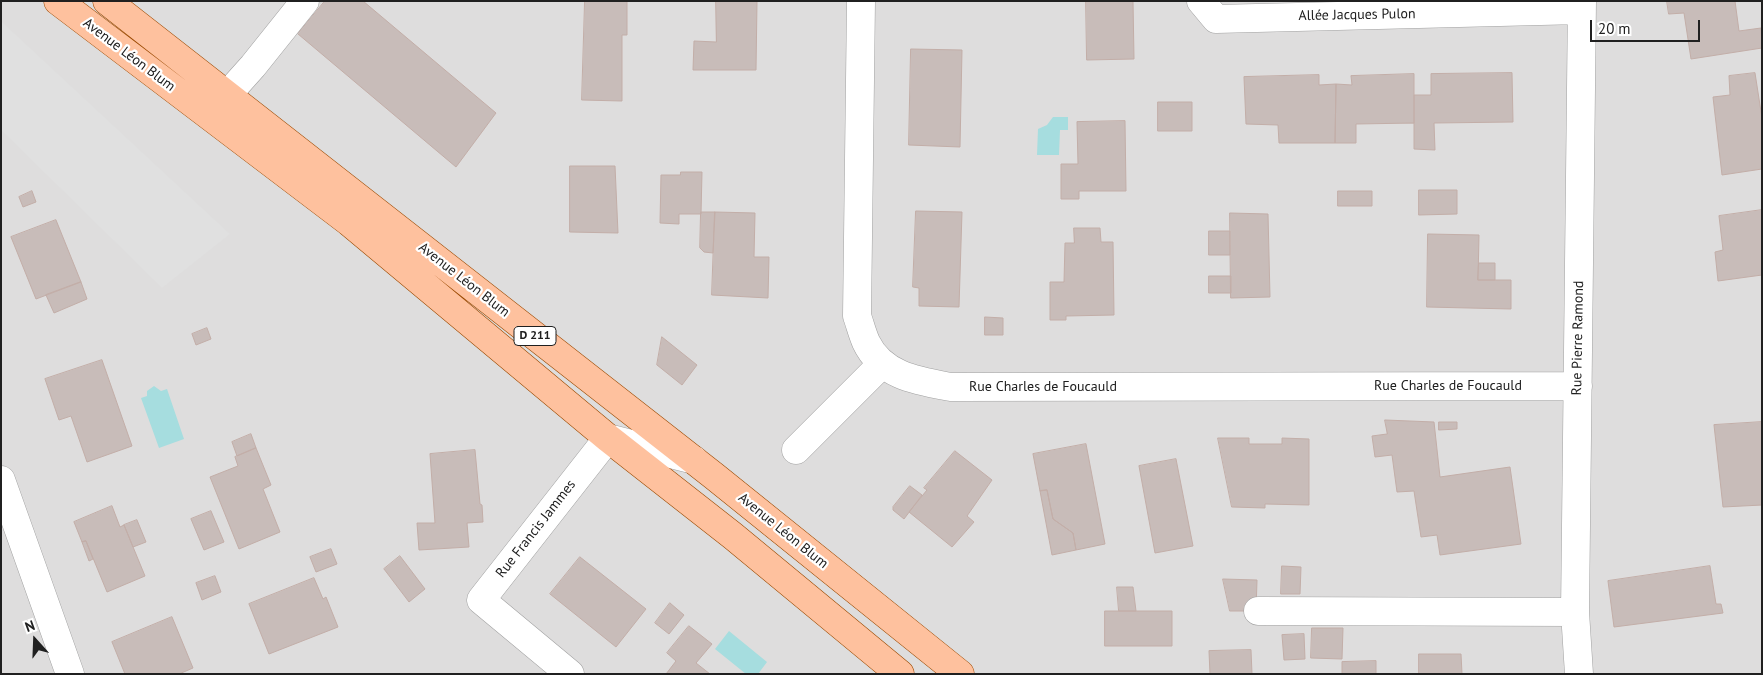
<!DOCTYPE html>
<html>
<head>
<meta charset="utf-8">
<style>
	body { margin:0 }
	#map { position:relative; width:1763px; height:675px; overflow:hidden; background:#f0ebe6; font-family:"PT Sans",sans-serif }
	canvas { display:block }
	.frame { position:absolute; inset:0; border:2px solid #202020; pointer-events:none }
	.north { position:absolute; left:10px; top:615px; width:50px; height:50px; -webkit-text-stroke:4px #fff; paint-order:stroke; rotate:340deg; font-size:14px; font-weight:700; line-height:20px; text-align:center; color:#202020 }
	.north::after { content:''; display:block; margin:auto; width:18px; height:22px; background:#202020; clip-path:polygon(50% 0,100% 100%,50% 72%,0 100%) }
	.scale { position:absolute; left:1590px; top:20px; width:110px; height:22px; box-sizing:border-box; border:2px solid #202020; border-top:0; padding-left:6px; font-size:15px; line-height:18px; white-space:nowrap; color:#202020; -webkit-text-stroke:4px #fff; paint-order:stroke }
</style>
</head>
<body>
<div id="map">
<canvas width="1763" height="675"></canvas>
<div class="frame"></div>
<div class="north">N</div>
<div class="scale">20 m</div>
</div>
<script>
const ctx = document.querySelector('canvas').getContext('2d');
ctx.lineJoin = 'round';
function fillPath(path, color) {
  ctx.fillStyle = color;
  ctx.fill(path, 'evenodd');
}
function stroke(path, color, width, dash) {
  ctx.strokeStyle = color;
  ctx.lineWidth = width;
  ctx.lineCap = dash ? 'butt' : 'round';
  ctx.setLineDash(dash || []);
  ctx.stroke(path);
}
function drawText(font, color, halo, rows, align = 'center') {
  ctx.font = font + ' "PT Sans",sans-serif';
  ctx.lineWidth = 4.5;
  ctx.setLineDash([]);
  ctx.textBaseline = 'middle';
  ctx.strokeStyle = halo;
  ctx.fillStyle = color;
  for (const [text, x, y, turn = 0] of rows) {
    ctx.save();
    ctx.translate(x, y);
    ctx.rotate((+turn || 0) * Math.PI / 180);
    ctx.textAlign = isNaN(turn) ? turn : align;
    if (halo) ctx.strokeText(text, 0, 0);
    ctx.fillText(text, 0, 0);
    ctx.restore();
  }
}
fillPath(new Path2D(`
	M 1,1 L 1762,1 L 1762,674 L 1,674 Z`), '#dedddd');
fillPath(new Path2D(`
	M 1,21 L 230,234 L 162,288 L 1,130 Z`), '#e0e0e0');
fillPath(new Path2D(`
	M 1053,117 L 1068,117 L 1068,130 L 1060,130 L 1059,155 L 1037,155 L 1038,129 L 1047,125 Z
	M 154,386 L 161,391 L 167,389 L 184,439 L 159,448 L 141,398 L 147,396 L 147,391 Z
	M 729,631 L 767,662 L 758,674 L 746,674 L 715,649 Z`), '#a6dddf');
const building = new Path2D(`
	M 325,1 L 363,1 L 496,113 L 456,167 L 298,34 Z
	M 585,1 L 627,1 L 627,35 L 622,35 L 622,101 L 582,100 Z
	M 716,1 L 757,1 L 756,70 L 693,70 L 694,41 L 716,42 Z
	M 1086,1 L 1133,1 L 1134,59 L 1087,60 Z
	M 1667,1 L 1735,1 L 1739,31 L 1761,28 L 1762,48 L 1691,59 L 1684,13 L 1669,14 Z
	M 911,49 L 962,50 L 960,147 L 909,145 Z
	M 1512,73 L 1513,122 L 1434,123 L 1435,150 L 1414,149 L 1414,95 L 1431,95 L 1431,74 Z
	M 1755,73 L 1762,118 L 1762,169 L 1722,175 L 1713,97 L 1730,95 L 1729,76 Z
	M 1414,74 L 1414,123 L 1356,124 L 1356,143 L 1335,143 L 1336,84 L 1352,85 L 1351,76 Z
	M 1319,75 L 1319,85 L 1336,84 L 1335,143 L 1279,143 L 1278,125 L 1246,124 L 1244,77 Z
	M 1158,102 L 1192,102 L 1192,131 L 1158,131 Z
	M 1125,121 L 1126,191 L 1079,191 L 1079,199 L 1061,199 L 1061,164 L 1078,164 L 1077,122 Z
	M 570,166 L 615,166 L 618,233 L 570,232 Z
	M 681,172 L 702,172 L 701,214 L 679,214 L 679,224 L 660,223 L 661,175 L 680,175 Z
	M 1419,190 L 1457,190 L 1457,214 L 1419,215 Z
	M 32,191 L 36,202 L 23,207 L 19,197 Z
	M 1338,191 L 1372,191 L 1372,206 L 1338,206 Z
	M 1762,210 L 1762,275 L 1718,281 L 1715,252 L 1723,250 L 1719,216 Z
	M 916,211 L 962,212 L 959,307 L 919,306 L 919,288 L 913,287 Z
	M 701,212 L 715,212 L 713,253 L 704,252 L 700,248 Z
	M 715,212 L 755,213 L 754,257 L 769,257 L 768,298 L 712,295 Z
	M 1230,213 L 1268,214 L 1270,297 L 1231,298 Z
	M 56,220 L 81,282 L 36,299 L 11,237 Z
	M 1074,228 L 1100,228 L 1101,242 L 1113,242 L 1114,315 L 1066,316 L 1066,320 L 1050,320 L 1050,282 L 1064,282 L 1065,243 L 1074,243 Z
	M 1209,231 L 1230,231 L 1230,255 L 1209,255 Z
	M 1428,234 L 1479,235 L 1478,280 L 1511,280 L 1511,309 L 1427,307 Z
	M 1479,263 L 1495,263 L 1495,280 L 1478,280 Z
	M 1209,276 L 1231,276 L 1231,293 L 1209,293 Z
	M 81,282 L 87,299 L 54,313 L 46,295 Z
	M 985,317 L 1003,318 L 1003,335 L 985,335 Z
	M 207,328 L 211,339 L 196,345 L 192,334 Z
	M 662,337 L 697,365 L 682,385 L 657,365 Z
	M 102,360 L 132,446 L 87,462 L 71,416 L 59,420 L 45,379 Z
	M 1385,420 L 1434,422 L 1440,477 L 1510,467 L 1521,544 L 1440,555 L 1437,535 L 1421,537 L 1414,491 L 1397,492 L 1392,455 L 1375,457 L 1372,436 L 1387,434 Z
	M 1439,422 L 1457,422 L 1457,429 L 1439,430 Z
	M 1762,422 L 1762,505 L 1723,507 L 1714,425 Z
	M 251,434 L 256,448 L 237,456 L 232,442 Z
	M 1218,438 L 1249,438 L 1249,444 L 1282,444 L 1282,438 L 1309,439 L 1309,505 L 1265,504 L 1265,508 L 1232,507 Z
	M 1086,444 L 1105,544 L 1076,550 L 1073,533 L 1053,519 L 1047,490 L 1040,491 L 1033,454 Z
	M 256,448 L 271,485 L 263,489 L 280,532 L 239,549 L 210,477 L 238,466 L 235,457 Z
	M 475,450 L 480,504 L 482,505 L 483,522 L 467,523 L 469,547 L 419,550 L 417,523 L 435,523 L 430,454 Z
	M 955,451 L 992,480 L 967,516 L 974,522 L 952,547 L 909,512 L 927,490 L 924,488 Z
	M 1176,459 L 1193,546 L 1155,553 L 1139,466 Z
	M 910,486 L 922,495 L 904,519 L 893,510 L 893,507 Z
	M 1047,490 L 1053,519 L 1073,533 L 1076,550 L 1052,555 L 1040,491 Z
	M 112,506 L 120,527 L 124,525 L 145,576 L 107,592 L 86,541 L 82,542 L 74,522 Z
	M 211,511 L 224,542 L 204,550 L 191,519 Z
	M 137,520 L 146,542 L 133,547 L 124,525 Z
	M 86,541 L 93,559 L 89,561 L 82,542 Z
	M 331,549 L 337,564 L 316,572 L 310,557 Z
	M 400,556 L 425,589 L 409,602 L 384,569 Z
	M 580,557 L 646,609 L 616,647 L 550,594 Z
	M 1282,566 L 1301,567 L 1300,594 L 1281,594 Z
	M 1710,566 L 1716,604 L 1721,604 L 1723,613 L 1614,627 L 1608,581 Z
	M 215,576 L 221,592 L 202,600 L 196,583 Z
	M 314,578 L 323,599 L 326,597 L 338,627 L 269,654 L 249,604 Z
	M 1223,579 L 1257,580 L 1256,611 L 1230,611 Z
	M 1117,587 L 1133,587 L 1136,611 L 1119,611 Z
	M 670,603 L 684,615 L 669,634 L 655,623 Z
	M 1105,611 L 1172,611 L 1172,646 L 1105,646 Z
	M 172,617 L 193,668 L 179,674 L 125,674 L 112,642 Z
	M 689,626 L 712,644 L 696,663 L 710,674 L 666,674 L 676,661 L 667,653 Z
	M 1312,628 L 1343,628 L 1342,659 L 1311,658 Z
	M 1304,634 L 1305,659 L 1284,660 L 1282,635 Z
	M 1251,650 L 1252,674 L 1210,674 L 1209,651 Z
	M 1419,654 L 1461,654 L 1462,674 L 1419,674 Z
	M 1376,661 L 1376,674 L 1342,674 L 1342,662 Z`);
fillPath(building, '#c8bcb9');
stroke(building, '#c3aea8', 1);
const minor = new Path2D(`
	M 861,1 L 857,316 C 860,324 862,333 866,342 C 882,376 918,381 951,387 L 1578,386
	M 1201,1 L 1216,19 L 1581,10
	M 227,95 L 253,66 L 305,1
	M 796,450 L 882,364
	M 1,480 L 70,674
	M 1258,611 L 1575,612
	M 570,674 L 481,600 L 608,438 L 694,460
	M 1579,674 L 1575,612 L 1582,1`);
const major = new Path2D(`
	M 58,1 L 349,222 L 608,438 L 733,536 L 900,674
	M 107,1 L 714,476 L 960,674`);
stroke(minor, '#a1a1a1', 29);
stroke(major, '#9b4900', 29);
stroke(minor, '#fff', 28);
stroke(major, '#fec19e', 28);
for (const [x, y, w] of [
	[535,336,42]
]) {
  const box = new Path2D();
  box.roundRect(x - w / 2, y - 9.5, w, 19, 4);
  ctx.fillStyle = '#fff';
  ctx.fill(box);
  stroke(box, '#202020', 1);
}
drawText('bold 12px', '#202020', null, [
	["D 211",535,336]
]);
drawText('14px', '#202020', '#fff', [
	["Allée Jacques Pulon",1357,15,-1],
	["Avenue Léon Blum",129,55,37],
	["Avenue Léon Blum",464,280,38],
	["Rue Pierre Ramond",1578,338,-89],
	["Rue Charles de Foucauld",1448,386],
	["Rue Charles de Foucauld",1043,387],
	["Rue Francis Jammes",536,529,-52],
	["Avenue Léon Blum",783,531,39]
]);
</script>
</body>
</html>
